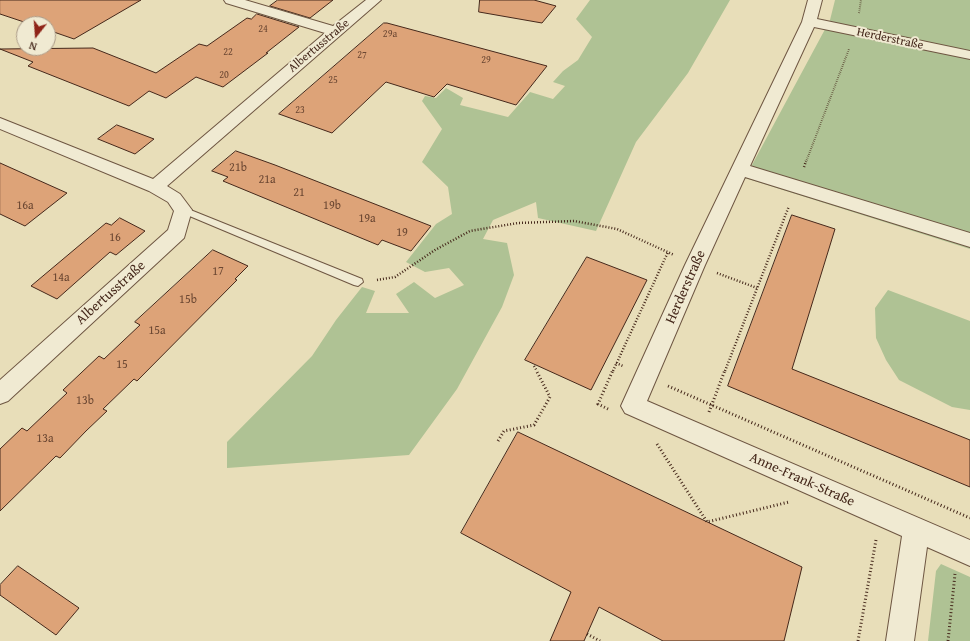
<!DOCTYPE html>
<html>
<head>
<meta charset="utf-8">
<style>
	body { margin:0 }
	#map { position:relative; width:970px; height:641px; overflow:hidden; background:#e8deb9; font-family:"Gentium Book Plus",serif }
	canvas { display:block }
	.north { position:absolute; left:16px; top:16px; width:40px; height:40px; box-sizing:border-box; background:#f0ead2; border:1px solid #ac9c89; border-radius:50%; rotate:197deg; font-size:11px; font-weight:700; line-height:16px; text-align:center; color:#45281b }
	.north::after { content:''; display:block; margin:auto; width:14px; height:18px; background:#8f2418; clip-path:polygon(50% 0,100% 100%,50% 72%,0 100%) }
</style>
</head>
<body>
<div id="map">
<canvas width="970" height="641"></canvas>
<div class="north">N</div>
</div>
<script>
const ctx = document.querySelector('canvas').getContext('2d');
ctx.lineJoin = 'round';
function fillPath(path, color) {
  ctx.fillStyle = color;
  ctx.fill(path, 'evenodd');
}
function stroke(path, color, width, dash) {
  ctx.strokeStyle = color;
  ctx.lineWidth = width;
  ctx.lineCap = dash ? 'butt' : 'round';
  ctx.setLineDash(dash || []);
  ctx.stroke(path);
}
function drawText(font, color, halo, rows, align = 'center') {
  ctx.font = font + ' "Gentium Book Plus",serif';
  ctx.lineWidth = 4;
  ctx.setLineDash([]);
  ctx.textBaseline = 'middle';
  ctx.strokeStyle = halo;
  ctx.fillStyle = color;
  for (const [text, x, y, turn = 0] of rows) {
    ctx.save();
    ctx.translate(x, y);
    ctx.rotate((+turn || 0) * Math.PI / 180);
    ctx.textAlign = isNaN(turn) ? turn : align;
    if (halo) ctx.strokeText(text, 0, 0);
    ctx.fillText(text, 0, 0);
    ctx.restore();
  }
}
fillPath(new Path2D(`
	M 590,0 L 730,0 L 688,73 L 636,142 L 596,231 L 538,218 L 536,202 L 493,220 L 483,239 L 507,243 L 514,275 L 502,307 L 457,389 L 409,455 L 227,468 L 227,442 L 312,356 L 336,320 L 362,287 L 375,291 L 366,313 L 409,313 L 396,294 L 414,282 L 435,298 L 464,285 L 449,268 L 425,272 L 406,262 L 436,224 L 452,214 L 448,187 L 422,162 L 442,129 L 422,101 L 425,96 L 436,98 L 446,88 L 463,98 L 460,105 L 508,117 L 530,92 L 553,99 L 565,86 L 553,82 L 563,71 L 578,60 L 592,37 L 576,19 Z
	M 835,0 L 970,0 L 970,249 L 745,178 L 830,20 Z
	M 888,290 L 970,321 L 970,410 L 952,407 L 899,380 L 886,360 L 876,338 L 875,308 Z
	M 941,564 L 970,577 L 970,641 L 928,641 L 936,571 Z`), '#afc294');
const building = new Path2D(`
	M 0,0 L 141,0 L 74,39 L 48,30 L 48,24 L 30,24 L 0,14 Z
	M 278,0 L 333,0 L 310,18 L 270,6 Z
	M 480,0 L 534,0 L 556,6 L 542,23 L 479,12 Z
	M 257,14 L 299,27 L 266,53 L 268,53 L 223,87 L 196,77 L 166,98 L 149,91 L 129,106 L 28,66 L 33,62 L 0,49 L 93,48 L 156,73 L 199,44 L 207,46 L 247,18 L 251,19 Z
	M 384,23 L 387,23 L 547,66 L 516,105 L 447,84 L 434,97 L 386,82 L 332,133 L 279,114 Z
	M 117,125 L 154,139 L 135,154 L 98,139 Z
	M 236,151 L 275,165 L 431,226 L 411,251 L 382,240 L 378,245 L 223,181 L 228,177 L 212,171 Z
	M 0,163 L 67,193 L 25,226 L 0,214 Z
	M 792,215 L 835,229 L 792,369 L 970,440 L 970,487 L 728,386 Z
	M 120,218 L 145,231 L 116,255 L 110,252 L 57,299 L 31,286 L 106,223 L 111,225 Z
	M 213,250 L 248,266 L 235,279 L 237,280 L 137,381 L 134,379 L 103,409 L 107,411 L 86,431 L 60,458 L 56,456 L 0,511 L 0,449 L 22,428 L 27,431 L 67,393 L 63,390 L 99,356 L 104,359 L 140,325 L 135,322 Z
	M 587,257 L 647,280 L 591,390 L 525,360 Z
	M 518,432 L 802,567 L 784,641 L 663,641 L 599,607 L 584,641 L 550,641 L 571,592 L 461,533 Z
	M 18,566 L 79,608 L 56,635 L 0,595 L 0,585 Z`);
fillPath(building, '#dda378');
stroke(building, '#45281b', 1);
const service = new Path2D(`
	M 183,207 L 362,279 L 363,282 L 358,286 L 354,285 L 180,212 L 178,210 L 180,208 Z`);
const minor = new Path2D(`
	M 224,0 L 245,0 L 333,26 L 366,0 L 381,0 L 167,186 L 180,194 L 192,210 L 184,238 L 8,401 L 0,404 L 0,380 L 168,230 L 174,211 L 168,202 L 149,191 L 0,129 L 0,118 L 153,179 L 325,33 L 226,3 Z
	M 808,0 L 822,0 L 817,19 L 970,51 L 970,59 L 814,27 L 750,166 L 970,233 L 970,247 L 745,177 L 705,265 L 647,401 L 970,540 L 970,566 L 927,547 L 914,641 L 886,641 L 902,536 L 625,413 L 621,406 L 685,265 L 802,22 Z`);
stroke(service, '#6e5642', 2);
stroke(minor, '#6e5642', 2);
stroke(new Path2D(`
	M 859,13 L 861,0
	M 806,162 L 849,49`), '#45281b', 2, [0.5, 1.5]);
stroke(new Path2D(`
	M 804,167 L 806,161
	M 717,273 L 757,288
	M 377,280 L 395,277 L 435,250 L 470,231 L 518,223 L 574,221 L 617,229 L 674,255
	M 616,363 L 623,366
	M 534,366 L 537,371
	M 613,371 L 668,252
	M 725,371 L 789,206`), '#45281b', 2.5, [1, 2]);
stroke(new Path2D(`
	M 668,386 L 970,518
	M 608,409 L 598,404 L 613,370
	M 709,412 L 725,370
	M 498,441 L 504,431 L 534,425 L 550,397 L 536,370
	M 657,444 L 707,522 L 789,502
	M 587,634 L 600,641
	M 858,641 L 876,540
	M 948,641 L 955,574`), '#45281b', 3, [1, 2.5]);
fillPath(service, '#f0ead2');
fillPath(minor, '#f0ead2');
drawText('10px', '#6b4732', null, [
	["24",263,29],
	["29a",390,34],
	["22",228,52],
	["27",362,55],
	["29",486,60],
	["20",224,75],
	["25",333,80],
	["23",300,110]
]);
drawText('12px', '#45281b', '#f0ead2', [
	["Herderstraße",890,39,12],
	["Albertusstraße",319,46,-40]
]);
drawText('12px', '#6b4732', null, [
	["21b",238,168],
	["21a",267,180],
	["21",299,193],
	["16a",25,206],
	["19b",332,206],
	["19a",367,219],
	["19",402,233],
	["16",115,238],
	["17",218,272],
	["14a",61,278],
	["15b",188,300],
	["15a",157,331],
	["15",122,365],
	["13b",85,401],
	["13a",45,439]
]);
drawText('14px', '#45281b', '#f0ead2', [
	["Herderstraße",686,287,-66],
	["Albertusstraße",111,293,-42],
	["Anne-Frank-Straße",802,480,24]
]);
</script>
</body>
</html>
